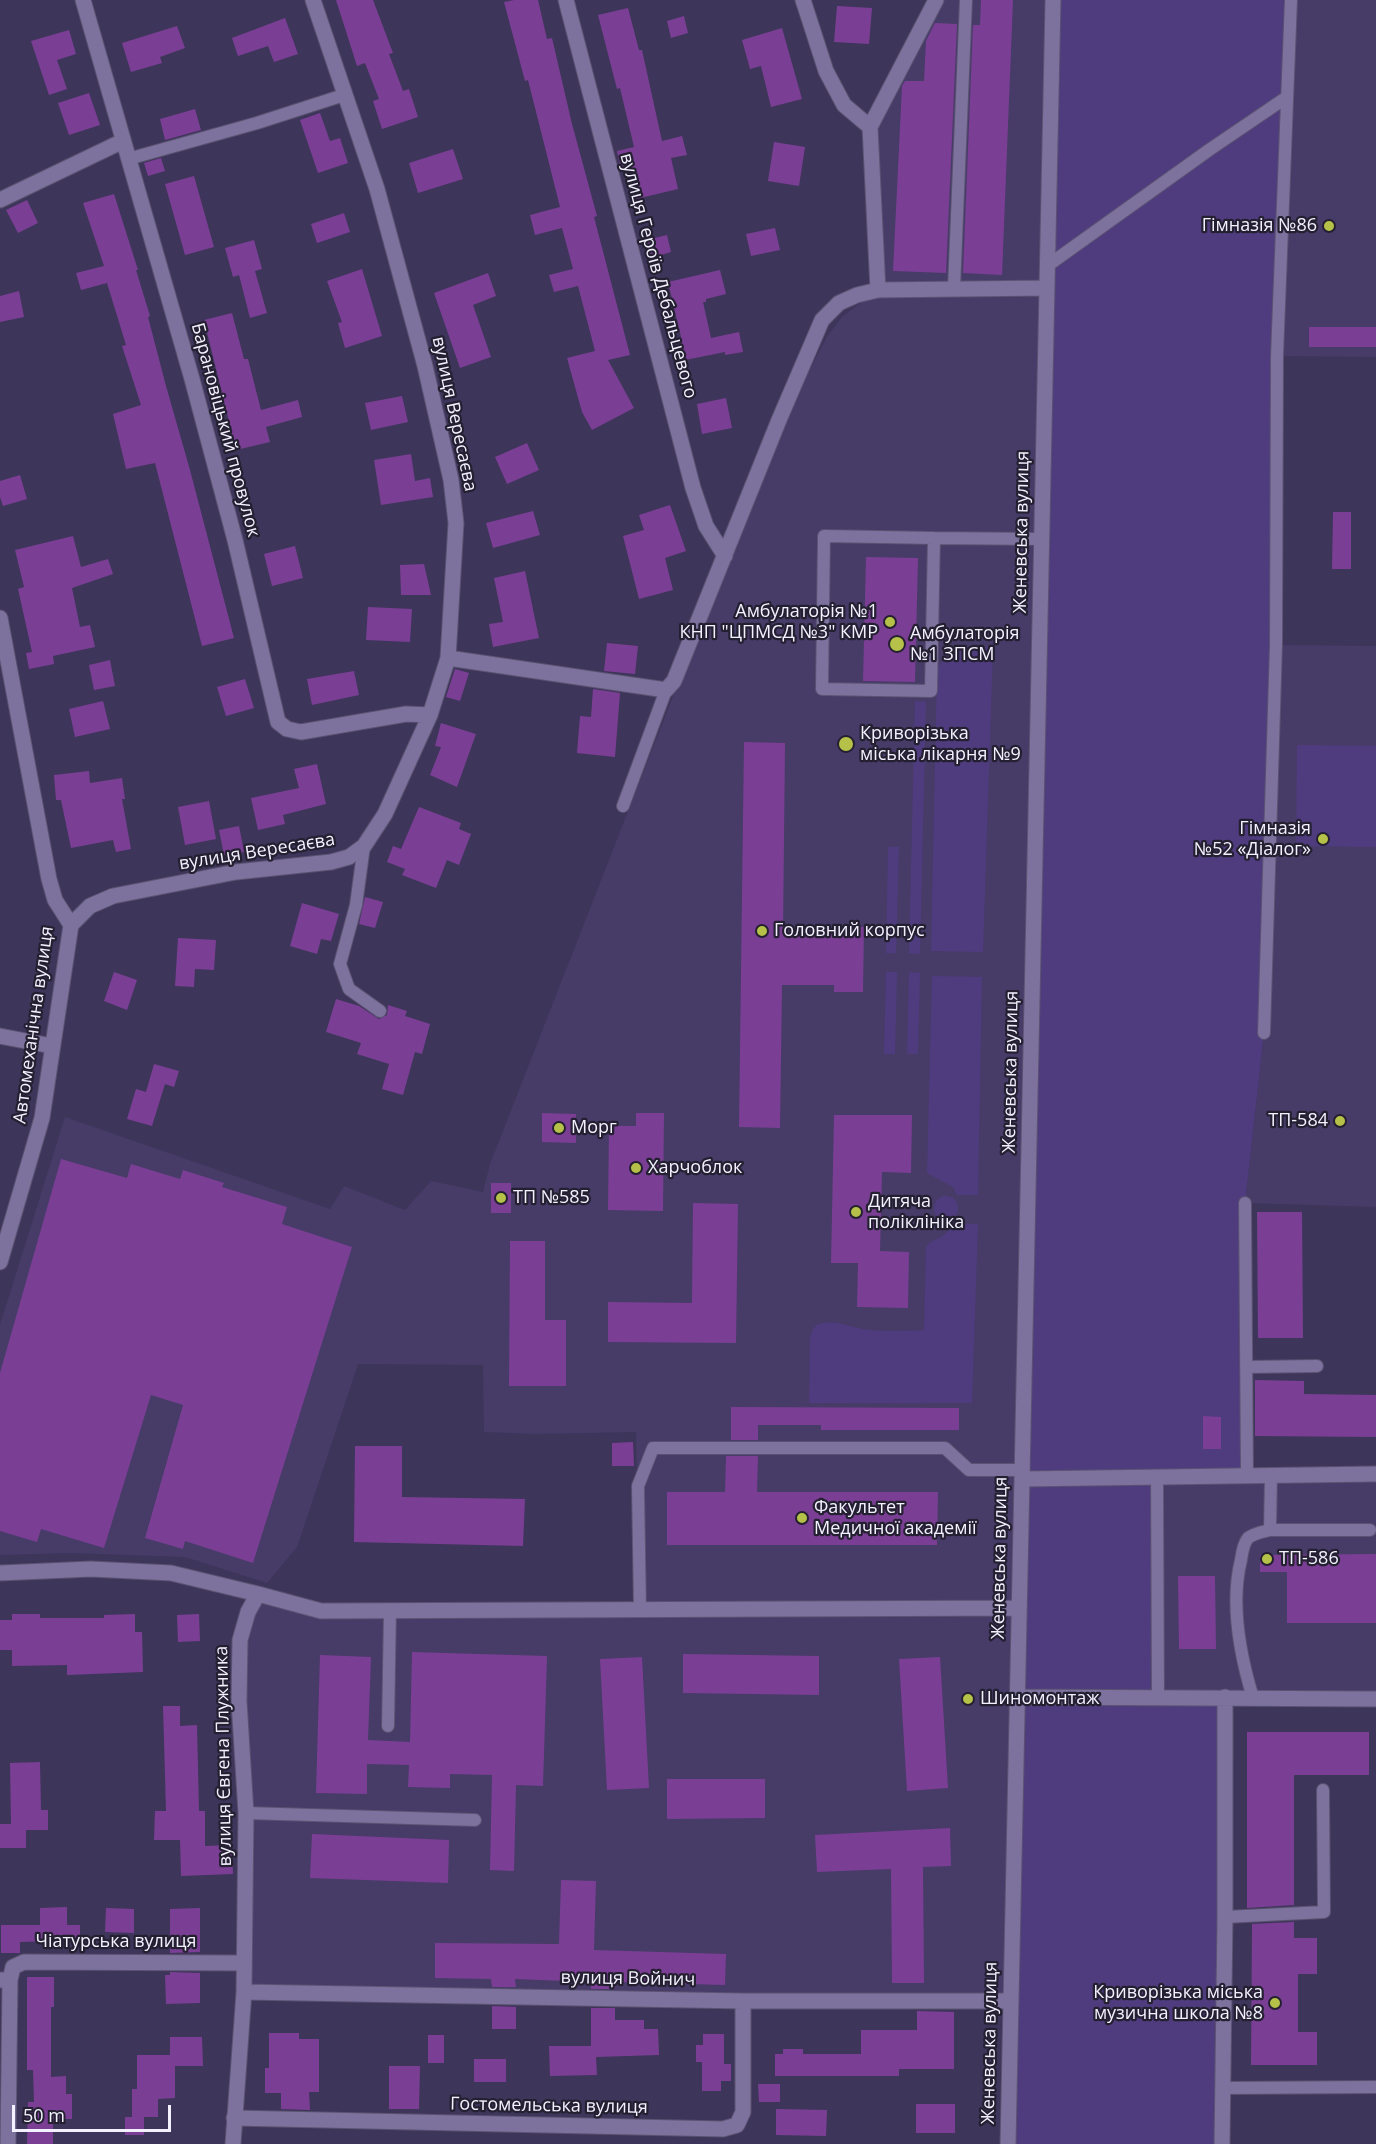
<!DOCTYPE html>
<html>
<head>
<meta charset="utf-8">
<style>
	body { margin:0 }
	#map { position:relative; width:1376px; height:2144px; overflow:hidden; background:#3e355a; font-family:"Open Sans",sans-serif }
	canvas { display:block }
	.scale { position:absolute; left:12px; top:2105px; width:159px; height:27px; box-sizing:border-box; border:3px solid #f3f0ff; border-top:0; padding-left:8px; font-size:18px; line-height:21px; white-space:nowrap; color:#f3f0ff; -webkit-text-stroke:4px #242031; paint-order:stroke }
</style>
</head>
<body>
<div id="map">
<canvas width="1376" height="2144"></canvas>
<div class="scale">50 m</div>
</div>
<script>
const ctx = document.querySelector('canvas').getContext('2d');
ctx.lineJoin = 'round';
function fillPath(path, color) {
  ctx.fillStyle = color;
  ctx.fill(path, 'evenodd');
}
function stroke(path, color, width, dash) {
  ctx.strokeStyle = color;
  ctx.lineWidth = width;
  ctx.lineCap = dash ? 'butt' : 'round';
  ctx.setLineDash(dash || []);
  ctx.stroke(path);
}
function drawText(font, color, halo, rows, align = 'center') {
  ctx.font = font + ' "Open Sans",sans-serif';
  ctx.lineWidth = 4.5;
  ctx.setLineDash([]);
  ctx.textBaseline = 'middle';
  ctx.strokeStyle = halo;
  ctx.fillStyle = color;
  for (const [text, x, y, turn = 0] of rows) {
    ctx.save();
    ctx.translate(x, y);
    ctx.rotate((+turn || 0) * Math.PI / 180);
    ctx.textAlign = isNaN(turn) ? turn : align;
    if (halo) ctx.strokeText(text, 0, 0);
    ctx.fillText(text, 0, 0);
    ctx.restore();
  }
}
fillPath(new Path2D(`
	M 936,0 L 1053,0 L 1011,2001 L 244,1992 L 240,1640 L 258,1594 L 322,1611 L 640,1609 L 636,1432 L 535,1434 L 484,1432 L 483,1365 L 358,1364 L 297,1547 L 267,1583 L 185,1557 L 71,1553 L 0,1555 L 0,1325 L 65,1117 L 330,1209 L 344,1186 L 405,1210 L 431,1181 L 483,1192 L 490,1164 L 742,520 L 795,397 L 828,335 L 842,317 L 878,290 L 870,127 Z
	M 1291,0 L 1376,0 L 1376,357 L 1277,356 Z
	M 1276,645 L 1376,646 L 1376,1207 L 1245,1203 L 1264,1033 Z
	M 1376,1474 L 1376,1699 L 1158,1697 L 1157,1476 Z`), '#473b68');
fillPath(new Path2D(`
	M 1053,0 L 1291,0 L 1264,1033 L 1245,1203 L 1247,1475 L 1157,1476 L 1158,1697 L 1225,1697 L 1222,2144 L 1008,2144 Z
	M 966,647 L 993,647 L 983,952 L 931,951 L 937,668 L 945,658 Z
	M 915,701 L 926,702 L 920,954 L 909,953 Z
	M 1297,745 L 1376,746 L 1376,847 L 1296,846 Z
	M 888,847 L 899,847 L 896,953 L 886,953 Z
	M 886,972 L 897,972 L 895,1054 L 884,1054 Z
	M 909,972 L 920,973 L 918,1054 L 907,1054 Z
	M 932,976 L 982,977 L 978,1195 L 957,1195 L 953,1187 L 927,1173 Z
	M934 1208a12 12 0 1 1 24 0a12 12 0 1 1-24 0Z
	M 956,1224 L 978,1224 L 972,1403 L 809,1403 L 810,1341 C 811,1333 813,1325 822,1323 C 835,1320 850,1327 863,1329 C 883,1332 904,1331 924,1330 L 926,1247 L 929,1243 L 943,1236 Z`), '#4f3c7e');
fillPath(new Path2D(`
	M 336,0 L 373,0 L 393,53 L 389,54 L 403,91 L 409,89 L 418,117 L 382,129 L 373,101 L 379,99 L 365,63 L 357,66 Z
	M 514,0 L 538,0 L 547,39 L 552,38 L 572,124 L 597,216 L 594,217 L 630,355 L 608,360 L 634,408 L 592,430 L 582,412 L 567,358 L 595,351 L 578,286 L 554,292 L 549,275 L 573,269 L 562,228 L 535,235 L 530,215 L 560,207 L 528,80 L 525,81 L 504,2 Z
	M 981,0 L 1013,0 L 1002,275 L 963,273 L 973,25 L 980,25 Z
	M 837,6 L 872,8 L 869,44 L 834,42 Z
	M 628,8 L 639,50 L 642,50 L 662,141 L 682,136 L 687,155 L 671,158 L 678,189 L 636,199 L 629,169 L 621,171 L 617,151 L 634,147 L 620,88 L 617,89 L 598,15 Z
	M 684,16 L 688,33 L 671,38 L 667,21 Z
	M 285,18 L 298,54 L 274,62 L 268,46 L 238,56 L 232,38 Z
	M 935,23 L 957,24 L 946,273 L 893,271 L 902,86 L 905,81 L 924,81 L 926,41 Z
	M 177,26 L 185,48 L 160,57 L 162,63 L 131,72 L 122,43 Z
	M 782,28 L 802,99 L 771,107 L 761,66 L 750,69 L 742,40 Z
	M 69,30 L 76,54 L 57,60 L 67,89 L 49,95 L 31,41 Z
	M 89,93 L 100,125 L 69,135 L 58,103 Z
	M 195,109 L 201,130 L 165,140 L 160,119 Z
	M 320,113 L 330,141 L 340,138 L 348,163 L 318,173 L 300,120 Z
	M 774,142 L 805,147 L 799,186 L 768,181 Z
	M 453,149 L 463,179 L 418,193 L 409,163 Z
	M 161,158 L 165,171 L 148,176 L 144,163 Z
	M 194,176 L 214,247 L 185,255 L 165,184 Z
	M 114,194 L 138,270 L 136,270 L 150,316 L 148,317 L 166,386 L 190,470 L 234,638 L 202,646 L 155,463 L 126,469 L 113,414 L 141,405 L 122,346 L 126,345 L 107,283 L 81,290 L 76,273 L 104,266 L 83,203 Z
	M 27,200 L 38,223 L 18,233 L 6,210 Z
	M 344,213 L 350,232 L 317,243 L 311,224 Z
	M 775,228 L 780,250 L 751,256 L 746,234 Z
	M 667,235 L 671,252 L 651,258 L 646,240 Z
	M 254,240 L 262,269 L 255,271 L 267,313 L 250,318 L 239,275 L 233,277 L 225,248 Z
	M 362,269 L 382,336 L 345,348 L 338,323 L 342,322 L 327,281 Z
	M 720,270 L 726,294 L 706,299 L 706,302 L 703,302 L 711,338 L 739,332 L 743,352 L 725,355 L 725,352 L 685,360 L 681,337 L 668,282 Z
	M 488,273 L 496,296 L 473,305 L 491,357 L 460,368 L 434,293 Z
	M 19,291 L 24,317 L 0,322 L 0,296 Z
	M 232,313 L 244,359 L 248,359 L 261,410 L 298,400 L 302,417 L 266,427 L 270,442 L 236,450 L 204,320 Z
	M 1309,327 L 1376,327 L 1376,347 L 1309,347 Z
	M 402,396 L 408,422 L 371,430 L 365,403 Z
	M 726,398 L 732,428 L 702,434 L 697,404 Z
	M 527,443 L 539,470 L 507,484 L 495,457 Z
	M 411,454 L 415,481 L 430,478 L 433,497 L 381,505 L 374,460 Z
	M 20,475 L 27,499 L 3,506 L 0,497 L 0,481 Z
	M 670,505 L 686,551 L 665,558 L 673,590 L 639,599 L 623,536 L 644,530 L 639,515 Z
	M 533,511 L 540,535 L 493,548 L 486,523 Z
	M 1333,512 L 1351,512 L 1351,569 L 1332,569 Z
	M 73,536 L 81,567 L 108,559 L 113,574 L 72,588 L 80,627 L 90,625 L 95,647 L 53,656 L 54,664 L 29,669 L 26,653 L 32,652 L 18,589 L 24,587 L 15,550 Z
	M 295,546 L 303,578 L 272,586 L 264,554 Z
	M 866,557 L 918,558 L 915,682 L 863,681 Z
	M 424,564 L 431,595 L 401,595 L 400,565 Z
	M 525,571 L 539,638 L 493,647 L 489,624 L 503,622 L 494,578 Z
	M 368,607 L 412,609 L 410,642 L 366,640 Z
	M 607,643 L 638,646 L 635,674 L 604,671 Z
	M 110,660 L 115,686 L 94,690 L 89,665 Z
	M 455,669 L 469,673 L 460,701 L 446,697 Z
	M 354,671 L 359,695 L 312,705 L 307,679 Z
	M 245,679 L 254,708 L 226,716 L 217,687 Z
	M 593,689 L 620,693 L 615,757 L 577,753 L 580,716 L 591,717 Z
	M 103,701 L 110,729 L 75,737 L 69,709 Z
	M 441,723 L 476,734 L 457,787 L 430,775 L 441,747 L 435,746 Z
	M 744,742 L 785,743 L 783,934 L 835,935 L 835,926 L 864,927 L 863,992 L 834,992 L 834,985 L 782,985 L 780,1128 L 739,1127 Z
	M 317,764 L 326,804 L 283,815 L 285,824 L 258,830 L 251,798 L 299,788 L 294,769 Z
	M 89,771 L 90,783 L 122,778 L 125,799 L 122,799 L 131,849 L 116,852 L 113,840 L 71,848 L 61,800 L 56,800 L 54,775 Z
	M 209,801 L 216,839 L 185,845 L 178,807 Z
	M 419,807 L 461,823 L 459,829 L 471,834 L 459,865 L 447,860 L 436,888 L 402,875 L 405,869 L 387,862 L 393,846 L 401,849 Z
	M 239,826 L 244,852 L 224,855 L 219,830 Z
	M 365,897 L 383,902 L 375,928 L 359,924 Z
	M 302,903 L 339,914 L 331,941 L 321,939 L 317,954 L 290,946 Z
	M 178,938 L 216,940 L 214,970 L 195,969 L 194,987 L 175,986 Z
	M 114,972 L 137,980 L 127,1010 L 104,1001 Z
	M 336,999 L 359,1006 L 379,1019 L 387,1015 L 388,1005 L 407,1011 L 405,1016 L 430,1024 L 422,1054 L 415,1052 L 403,1095 L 382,1089 L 389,1064 L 357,1054 L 361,1043 L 326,1032 Z
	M 154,1064 L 179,1071 L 174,1087 L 165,1084 L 152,1126 L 127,1119 L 136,1089 L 146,1092 Z
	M 542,1113 L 576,1114 L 576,1143 L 542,1142 Z
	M 636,1113 L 664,1113 L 663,1211 L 608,1210 L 609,1126 L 636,1126 Z
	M 834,1115 L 912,1115 L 911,1173 L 882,1172 L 880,1251 L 909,1252 L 908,1308 L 857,1307 L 858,1263 L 831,1263 Z
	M 61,1159 L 127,1178 L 131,1164 L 180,1179 L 183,1170 L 224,1183 L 222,1187 L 287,1207 L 282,1224 L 352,1247 L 253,1563 L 185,1541 L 183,1549 L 145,1538 L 183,1405 L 151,1395 L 104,1548 L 41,1529 L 37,1542 L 0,1531 L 0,1373 Z
	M 491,1183 L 511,1183 L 511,1213 L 491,1213 Z
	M 693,1203 L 738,1204 L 736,1343 L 608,1342 L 608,1302 L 692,1303 Z
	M 1257,1212 L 1302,1212 L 1303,1338 L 1258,1338 Z
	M 510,1241 L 545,1241 L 545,1320 L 566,1320 L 566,1386 L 509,1386 Z
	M 1255,1380 L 1304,1381 L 1304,1394 L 1376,1395 L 1376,1437 L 1255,1436 Z
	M 731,1407 L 959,1408 L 959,1430 L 821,1430 L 821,1425 L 758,1425 L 758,1440 L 731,1440 Z
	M 1203,1416 L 1221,1417 L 1221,1449 L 1203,1449 Z
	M 633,1442 L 634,1466 L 612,1466 L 612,1443 Z
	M 355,1446 L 402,1446 L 402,1497 L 525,1499 L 523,1546 L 354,1542 Z
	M 726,1456 L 758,1456 L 757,1492 L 938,1492 L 937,1545 L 667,1545 L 667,1492 L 725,1492 Z
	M 1376,1554 L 1376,1623 L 1287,1623 L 1287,1572 L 1260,1572 L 1260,1555 Z
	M 1178,1576 L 1215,1576 L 1216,1649 L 1179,1649 Z
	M 12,1614 L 40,1614 L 40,1618 L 104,1618 L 104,1615 L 135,1614 L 135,1632 L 142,1632 L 143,1672 L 67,1675 L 67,1665 L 12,1666 L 12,1650 L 0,1650 L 0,1620 L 12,1620 Z
	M 199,1614 L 200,1641 L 178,1642 L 177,1615 Z
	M 412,1652 L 547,1656 L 543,1786 L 516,1785 L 514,1871 L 490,1870 L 492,1775 L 450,1774 L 450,1788 L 408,1787 L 409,1765 L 367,1764 L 367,1794 L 316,1793 L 320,1655 L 371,1657 L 368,1740 L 410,1742 Z
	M 683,1654 L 819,1656 L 819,1695 L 683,1693 Z
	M 642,1657 L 649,1788 L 607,1790 L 600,1659 Z
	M 940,1657 L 948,1788 L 907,1791 L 899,1659 Z
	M 163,1706 L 180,1706 L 180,1726 L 197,1725 L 199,1811 L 205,1811 L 205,1846 L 232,1845 L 233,1874 L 181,1876 L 180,1840 L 154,1840 L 155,1811 L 166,1811 Z
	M 1247,1732 L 1369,1732 L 1369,1775 L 1294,1775 L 1294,1905 L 1247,1908 Z
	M 40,1762 L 41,1810 L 48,1810 L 48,1830 L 26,1830 L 26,1848 L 0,1848 L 0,1824 L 11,1824 L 10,1763 Z
	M 667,1779 L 765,1779 L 765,1818 L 667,1819 Z
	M 950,1828 L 951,1866 L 923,1867 L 924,1983 L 892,1983 L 891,1869 L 817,1872 L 815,1835 Z
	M 312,1834 L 449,1840 L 448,1883 L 310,1878 Z
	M 561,1880 L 596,1881 L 594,1950 L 726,1954 L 725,1985 L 615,1982 L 615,1989 L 591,1989 L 591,1982 L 515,1979 L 516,1987 L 492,1987 L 491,1979 L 435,1978 L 435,1943 L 559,1944 Z
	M 67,1907 L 67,1925 L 80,1925 L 80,1940 L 20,1942 L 20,1953 L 1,1953 L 1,1925 L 40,1925 L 40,1908 Z
	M 106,1908 L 134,1909 L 134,1933 L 105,1932 Z
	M 200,1908 L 200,1952 L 170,1953 L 170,1909 Z
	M 1294,1922 L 1294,1938 L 1317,1938 L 1317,1974 L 1298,1974 L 1298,2032 L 1317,2032 L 1317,2065 L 1251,2065 L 1252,1924 Z
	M 170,1972 L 200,1973 L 200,2003 L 166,2004 L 165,1975 L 170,1975 Z
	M 27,1977 L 54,1977 L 54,2007 L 51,2007 L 51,2077 L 66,2076 L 66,2094 L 72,2094 L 72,2119 L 53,2119 L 53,2144 L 27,2144 L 28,2102 L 34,2102 L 33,2070 L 27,2070 Z
	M 492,2006 L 516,2007 L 516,2029 L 492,2029 Z
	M 591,2008 L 615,2008 L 615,2020 L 644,2020 L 644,2029 L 658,2029 L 659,2055 L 596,2057 L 597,2075 L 550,2076 L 549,2046 L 591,2046 Z
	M 917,2011 L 954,2012 L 954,2069 L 899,2069 L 899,2076 L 775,2076 L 775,2054 L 783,2054 L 783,2049 L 803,2049 L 803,2054 L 861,2054 L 861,2030 L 917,2030 Z
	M 269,2033 L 299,2033 L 299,2039 L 319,2039 L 319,2092 L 309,2092 L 310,2110 L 281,2109 L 281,2093 L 265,2093 L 265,2068 L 269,2068 Z
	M 703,2034 L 724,2034 L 724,2064 L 731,2064 L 731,2081 L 721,2081 L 721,2091 L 702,2091 L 702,2062 L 696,2062 L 696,2045 L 703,2045 Z
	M 428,2035 L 444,2035 L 444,2063 L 428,2063 Z
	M 170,2037 L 202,2037 L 203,2066 L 175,2066 L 175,2098 L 158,2099 L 158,2117 L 144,2117 L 144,2135 L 125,2135 L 125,2117 L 132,2117 L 132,2089 L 137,2089 L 137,2055 L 170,2055 Z
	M 474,2059 L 506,2059 L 506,2082 L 474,2082 Z
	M 389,2066 L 420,2066 L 419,2109 L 389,2109 Z
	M 758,2084 L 780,2084 L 780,2102 L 759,2102 Z
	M 916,2104 L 955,2104 L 955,2133 L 916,2133 Z
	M 776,2109 L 827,2110 L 826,2136 L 776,2135 Z`), '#7a3f94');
const service = new Path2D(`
	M 128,159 L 257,123 L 344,95
	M 1047,266 L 1209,150 L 1287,97
	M 954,288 L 966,0
	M 934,538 L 824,536 L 822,689 L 931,691 L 934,538 L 1042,539
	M 623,806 L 666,690
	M 364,846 L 356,905 L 340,964 L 349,989 L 380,1011
	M 1264,1033 L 1276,645 L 1277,356 L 1291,0
	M 1245,1203 L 1247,1475
	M 1246,1367 L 1317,1366
	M 1157,1476 L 1158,1697
	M 1270,1530 L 1271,1475
	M 640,1610 L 638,1486 L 653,1448 L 945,1448 L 969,1470 L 1021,1470
	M 1253,1698 C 1240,1655 1230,1604 1241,1560 C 1242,1553 1243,1544 1248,1538 C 1254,1533 1262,1532 1270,1530 L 1370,1530
	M 388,1726 L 390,1611
	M 246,1813 L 475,1820
	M 1225,1917 L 1324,1912 L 1323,1790
	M 1223,2088 L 1376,2087`);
const minor = new Path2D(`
	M 83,0 L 192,379 L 235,540 L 278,722 L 287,729 L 301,732 L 406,714 L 430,715
	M 566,0 L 693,488 L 706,526 L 725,556
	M 803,0 L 826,71 L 844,105 L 870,127 L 878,290 L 1047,288
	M 870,127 L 936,0
	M 0,200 L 123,141
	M 0,618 L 49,879 L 55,900 L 71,925 L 42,1118 L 0,1262
	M 448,658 L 666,690 L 674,681 L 779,420 L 822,320 L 839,303 L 857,295 L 878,290
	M 71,925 L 90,906 L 113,896 L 236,872 L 331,862 L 349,857 L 364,846 L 385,814 L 430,715 L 448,658 L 456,523 L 451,480 L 425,366 L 377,189 L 313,0
	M 0,1036 L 52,1046
	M 1022,1479 L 1376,1474
	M 0,1573 L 91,1569 L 171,1573 L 258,1594 L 248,1612 L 240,1640 L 239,1701 L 246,1813 L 244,1992 L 233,2144
	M 258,1594 L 321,1611 L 1019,1608
	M 1017,1697 L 1376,1699
	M 0,1980 L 10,1980 L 13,1967 L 24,1962 L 244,1963
	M 244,1992 L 743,2001 L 1011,2001
	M 234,2118 L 723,2129 L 737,2125 L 743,2112 L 743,2001
	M 8,2144 L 10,1980
	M 1008,2144 L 1053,0
	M 1222,2144 L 1225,1917 L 1225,1697`);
stroke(service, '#5b5271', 14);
stroke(minor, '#5b5271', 17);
stroke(service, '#7c729d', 12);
stroke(minor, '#7c729d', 15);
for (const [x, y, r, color] of [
	[1329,226,6,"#b6c149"],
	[890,622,6,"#b6c149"],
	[897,644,8,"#b6c149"],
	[846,744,8,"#b6c149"],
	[1323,839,6,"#b6c149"],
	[762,931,6,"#b6c149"],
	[1340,1121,6,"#b6c149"],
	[559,1128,6,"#b6c149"],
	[636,1168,6,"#b6c149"],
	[501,1198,6,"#b6c149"],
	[856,1212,6,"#b6c149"],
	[802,1518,6,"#b6c149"],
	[1267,1559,6,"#b6c149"],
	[968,1699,6,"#b6c149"],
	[1275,2003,6,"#b6c149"]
]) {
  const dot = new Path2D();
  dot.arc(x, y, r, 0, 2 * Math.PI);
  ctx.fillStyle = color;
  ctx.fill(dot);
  stroke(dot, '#242031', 2);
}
drawText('18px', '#f3f0ff', '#242031', [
	["Гімназія №86",1317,226,"right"],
	["Амбулаторія №1",878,612,"right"],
	["КНП \"ЦПМСД №3\" КМР",878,633,"right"],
	["Амбулаторія",910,634],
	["№1 ЗПСМ",910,655],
	["Криворізька",860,734],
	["міська лікарня №9",860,755],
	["Гімназія",1311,829,"right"],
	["№52 «Діалог»",1311,850,"right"],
	["Головний корпус",774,931],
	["ТП-584",1328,1121,"right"],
	["Морг",571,1128],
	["Харчоблок",648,1168],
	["ТП №585",513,1198],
	["Дитяча",868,1202],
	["поліклініка",868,1223],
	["Факультет",814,1508],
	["Медичної академії",814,1529],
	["ТП-586",1279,1559],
	["Шиномонтаж",980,1699],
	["Криворізька міська",1263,1993,"right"],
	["музична школа №8",1263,2014,"right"]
], 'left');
drawText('18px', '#f3f0ff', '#242031', [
	["вулиця Героїв Дебальцевого",658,276,75],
	["вулиця Вересаєва",454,414,78],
	["Барановіцький провулок",225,430,75],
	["Женевська вулиця",1022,532,-89],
	["вулиця Вересаєва",257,852,-9],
	["Автомеханічна вулиця",34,1025,-82],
	["Женевська вулиця",1011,1072,-89],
	["Женевська вулиця",1000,1558,-89],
	["вулиця Євгена Плужника",224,1756,-91],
	["Чіатурська вулиця",116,1942],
	["вулиця Войнич",628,1979,1],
	["Женевська вулиця",990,2043,-89],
	["Гостомельська вулиця",549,2106,1]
]);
</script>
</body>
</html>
